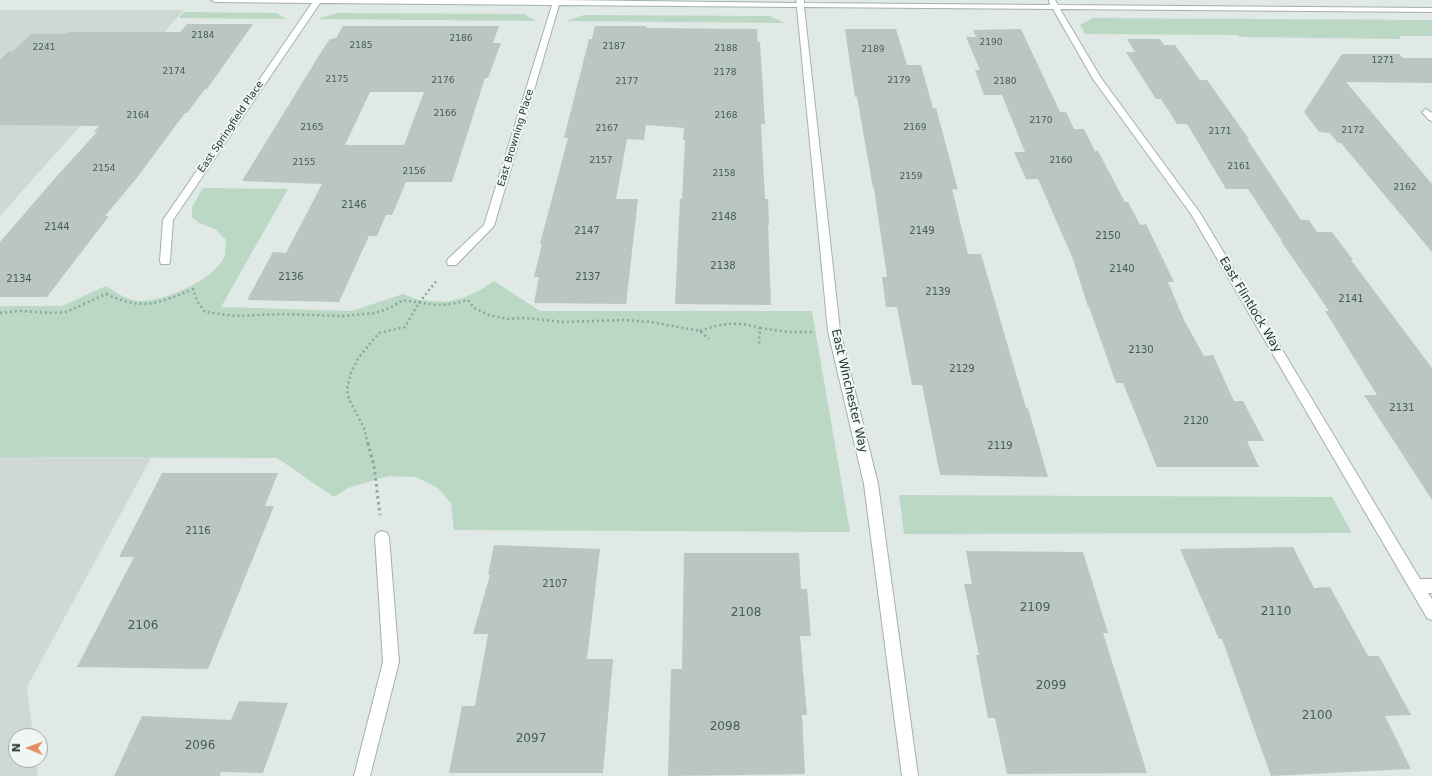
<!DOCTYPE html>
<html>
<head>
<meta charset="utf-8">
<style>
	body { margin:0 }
	#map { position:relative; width:1432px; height:776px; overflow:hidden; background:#e0e9e6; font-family:"DejaVu Sans",sans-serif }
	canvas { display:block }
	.north { position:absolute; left:8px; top:728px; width:40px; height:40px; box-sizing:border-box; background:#f0f6f4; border:1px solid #9eaaa7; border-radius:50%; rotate:271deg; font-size:11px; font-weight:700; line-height:16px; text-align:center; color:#233734 }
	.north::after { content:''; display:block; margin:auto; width:14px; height:18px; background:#e28f65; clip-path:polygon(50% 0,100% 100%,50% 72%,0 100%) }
</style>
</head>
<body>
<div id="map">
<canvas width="1432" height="776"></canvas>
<div class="north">N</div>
</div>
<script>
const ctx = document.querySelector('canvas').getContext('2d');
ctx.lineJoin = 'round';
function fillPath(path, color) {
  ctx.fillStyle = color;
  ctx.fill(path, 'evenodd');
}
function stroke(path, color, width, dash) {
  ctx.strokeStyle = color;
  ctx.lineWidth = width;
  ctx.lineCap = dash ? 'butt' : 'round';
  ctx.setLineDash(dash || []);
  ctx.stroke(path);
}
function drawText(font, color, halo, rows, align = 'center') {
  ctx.font = font + ' "DejaVu Sans",sans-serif';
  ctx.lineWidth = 4;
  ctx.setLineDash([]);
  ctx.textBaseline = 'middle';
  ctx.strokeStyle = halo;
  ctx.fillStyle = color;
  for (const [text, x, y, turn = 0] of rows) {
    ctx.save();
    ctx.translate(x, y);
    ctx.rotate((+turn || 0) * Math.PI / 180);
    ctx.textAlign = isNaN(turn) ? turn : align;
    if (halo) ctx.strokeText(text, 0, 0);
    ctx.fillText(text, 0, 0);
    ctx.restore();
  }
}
fillPath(new Path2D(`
	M 0,10 L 184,10 L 0,216 Z
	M 0,457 L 151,458 L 27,687 L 33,736 L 16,736 L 16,760 L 36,760 L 38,776 L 0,776 Z`), '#ced9d5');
fillPath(new Path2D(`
	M 184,12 L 277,13 L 286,19 L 179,18 Z
	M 337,13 L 524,14 L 536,21 L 317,19 Z
	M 584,15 L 770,16 L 785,23 L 566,21 Z
	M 1093,18 L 1432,20 L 1432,36 L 1399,36 L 1401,39 L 1240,37 L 1238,35 L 1085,34 L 1080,25 Z
	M 203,188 L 288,189 L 221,307 L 352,311 L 403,294 L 419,300 L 445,302 L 463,298 L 482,289 L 494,281 L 540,311 L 812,311 L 850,532 L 454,530 L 451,503 L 438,488 L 416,477 L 388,476 L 348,488 L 334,497 L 277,458 L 0,457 L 0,306 L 62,306 L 106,286 C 117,293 128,301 142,301 C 167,300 215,280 225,255 C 226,251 225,245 226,240 L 215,229 L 199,223 L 192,217 L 192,207 Z
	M 899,495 L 1332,497 L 1352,533 L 904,534 Z`), '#bbd8c5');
fillPath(new Path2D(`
	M 187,24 L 253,24 L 207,89 L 205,89 L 187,113 L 185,113 L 136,179 L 105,216 L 109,216 L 47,297 L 0,297 L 0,242 L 56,177 L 97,132 L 94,132 L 99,126 L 0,125 L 0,60 L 9,51 L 13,51 L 31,34 L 66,34 L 69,32 L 180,32 Z
	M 343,26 L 499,26 L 493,43 L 501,43 L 488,78 L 485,78 L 452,182 L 406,182 L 392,215 L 386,215 L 377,236 L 369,236 L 339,302 L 247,300 L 273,252 L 286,253 L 322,184 L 242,181 L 323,49 L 330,39 L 336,38 ZM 370,92 L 424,92 L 404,145 L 345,145 Z
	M 595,26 L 647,26 L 646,28 L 757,29 L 758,42 L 760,42 L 765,124 L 761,124 L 765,199 L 768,199 L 769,225 L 768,225 L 771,305 L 675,304 L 680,199 L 682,199 L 685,140 L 683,140 L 684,128 L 646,125 L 644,140 L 627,139 L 616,199 L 638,199 L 626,304 L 534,303 L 539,277 L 534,277 L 542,244 L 540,244 L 568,138 L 564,138 L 589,39 L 592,39 Z
	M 845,29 L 896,29 L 907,65 L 921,65 L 933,108 L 936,108 L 958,190 L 952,189 L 968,254 L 981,254 L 1026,408 L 1028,408 L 1048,477 L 940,475 L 922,385 L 912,385 L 897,307 L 886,307 L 882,277 L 887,277 L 874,188 L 873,188 L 857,97 L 855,97 Z
	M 1021,29 L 1060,112 L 1066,112 L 1074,129 L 1084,129 L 1095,151 L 1098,151 L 1125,202 L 1128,202 L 1140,225 L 1146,224 L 1174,282 L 1168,282 L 1184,320 L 1204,356 L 1213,355 L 1234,401 L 1243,401 L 1264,441 L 1247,441 L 1259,467 L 1157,467 L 1123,383 L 1116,383 L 1089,307 L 1088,307 L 1073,259 L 1038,179 L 1026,179 L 1014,152 L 1025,152 L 1002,95 L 984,95 L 975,70 L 980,70 L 966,37 L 976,37 L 973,30 Z
	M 1127,39 L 1160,39 L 1164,45 L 1175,45 L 1200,80 L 1207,80 L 1249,139 L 1247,139 L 1301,220 L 1309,220 L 1317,232 L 1332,232 L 1353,260 L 1351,260 L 1432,368 L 1432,500 L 1364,395 L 1377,395 L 1325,311 L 1329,311 L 1281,241 L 1282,241 L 1248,189 L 1226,189 L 1187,124 L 1177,124 L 1161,99 L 1156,99 L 1126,52 L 1135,52 Z
	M 1342,54 L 1399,54 L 1403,58 L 1432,58 L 1432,83 L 1346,82 L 1432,184 L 1432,252 L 1341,143 L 1338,143 L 1330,133 L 1319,132 L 1304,112 Z
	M 162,473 L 278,473 L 265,506 L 274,506 L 208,669 L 77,667 L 134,557 L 119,557 Z
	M 494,545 L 600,549 L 587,659 L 613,659 L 603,773 L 449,773 L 462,706 L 475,706 L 488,634 L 473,634 L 490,575 L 488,575 Z
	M 1293,547 L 1314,588 L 1330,587 L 1368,656 L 1379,656 L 1411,715 L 1385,716 L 1411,769 L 1271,776 L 1222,639 L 1219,639 L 1180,549 Z
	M 966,551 L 1083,552 L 1108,633 L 1103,633 L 1147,773 L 1007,774 L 995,718 L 988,718 L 976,655 L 979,655 L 964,584 L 972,584 Z
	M 684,553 L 799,553 L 801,589 L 807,589 L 811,636 L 800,636 L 807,715 L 802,715 L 805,774 L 668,776 L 671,669 L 682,669 Z
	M 239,701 L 288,703 L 263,773 L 221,772 L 220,776 L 114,776 L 142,716 L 231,720 Z`), '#b9c6c2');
const minor = new Path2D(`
	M 211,0 L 561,0 L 797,3 L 796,0 L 804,0 L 804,3 L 1050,5 L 1049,0 L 1055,0 L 1058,5 L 1432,8 L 1432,12 L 1060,9 L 1101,78 L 1200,213 L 1420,579 L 1432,579 L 1432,593 L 1428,593 L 1432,599 L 1432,620 L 1427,618 L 1191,214 L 1093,79 L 1053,9 L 804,7 L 840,331 L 878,484 L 918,776 L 902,776 L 864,484 L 828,331 L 797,7 L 559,5 L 494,226 L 456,265 L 448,265 L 447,262 L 448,259 L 484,225 L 552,5 L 320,3 L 173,220 L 170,261 L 169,264 L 161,264 L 160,261 L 163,220 L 312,3 L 215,2 Z
	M 1426,109 L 1432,113 L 1432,121 L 1429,120 L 1422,112 Z
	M 382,531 L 387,533 L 389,537 L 399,662 L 370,776 L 354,776 L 383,662 L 375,537 L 377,533 Z`);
stroke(minor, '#a4b0ad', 2);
stroke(new Path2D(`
	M 0,313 L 20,311 L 51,313 L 66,312 L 106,294 C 144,311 156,304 193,289 L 197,301 L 205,312 L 236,316 L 281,314 L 344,316 L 375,313 L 390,308 L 403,300 L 436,305 L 452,304 L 468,300 L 474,308 L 489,315 L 508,319 L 524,318 L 565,322 L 625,320 L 651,322 L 700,331 L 709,339
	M 760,328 L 789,332 L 812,332
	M 700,331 C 721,323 738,321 760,328 L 759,344
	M 368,444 L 364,428 L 349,399 L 347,389 L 351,372 L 359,357 L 379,333 L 405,327 L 418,304 L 438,279`), '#84a9a1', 2.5, [2, 3]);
stroke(new Path2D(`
	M 368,443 L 374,466 L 380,515`), '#84a9a1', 3, [2.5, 3.5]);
fillPath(minor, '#fff');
drawText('9px', '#485b58', null, [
	["2184",203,36],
	["2186",461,39],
	["2190",991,43],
	["2185",361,46],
	["2187",614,47],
	["2241",44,48],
	["2188",726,49],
	["2189",873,50],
	["1271",1383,61],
	["2174",174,72],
	["2178",725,73],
	["2175",337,80],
	["2176",443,81],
	["2179",899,81],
	["2177",627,82],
	["2180",1005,82],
	["2166",445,114],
	["2164",138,116],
	["2168",726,116],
	["2170",1041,121],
	["2165",312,128],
	["2169",915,128],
	["2167",607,129],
	["2172",1353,131],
	["2171",1220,132],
	["2157",601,161],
	["2160",1061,161],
	["2155",304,163],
	["2161",1239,167],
	["2154",104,169],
	["2156",414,172],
	["2158",724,174],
	["2159",911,177],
	["2162",1405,188]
]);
drawText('10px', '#233734', '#f0f6f4', [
	["East Springfield Place",231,127,-56],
	["East Browning Place",516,138,-73]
]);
drawText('10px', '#485b58', null, [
	["2146",354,205],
	["2148",724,217],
	["2144",57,227],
	["2147",587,231],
	["2149",922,231],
	["2150",1108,236],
	["2138",723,266],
	["2140",1122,269],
	["2136",291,277],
	["2137",588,277],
	["2134",19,279],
	["2139",938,292],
	["2141",1351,299],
	["2130",1141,350],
	["2129",962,369],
	["2131",1402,408],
	["2120",1196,421],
	["2119",1000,446],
	["2116",198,531],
	["2107",555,584]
]);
drawText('12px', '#233734', '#f0f6f4', [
	["East Flintlock Way",1250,305,59],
	["East Winchester Way",849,391,77]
]);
drawText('12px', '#485b58', null, [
	["2109",1035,608],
	["2110",1276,612],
	["2108",746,613],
	["2106",143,626],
	["2099",1051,686],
	["2100",1317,716],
	["2098",725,727],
	["2097",531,739],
	["2096",200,746]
]);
</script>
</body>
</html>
